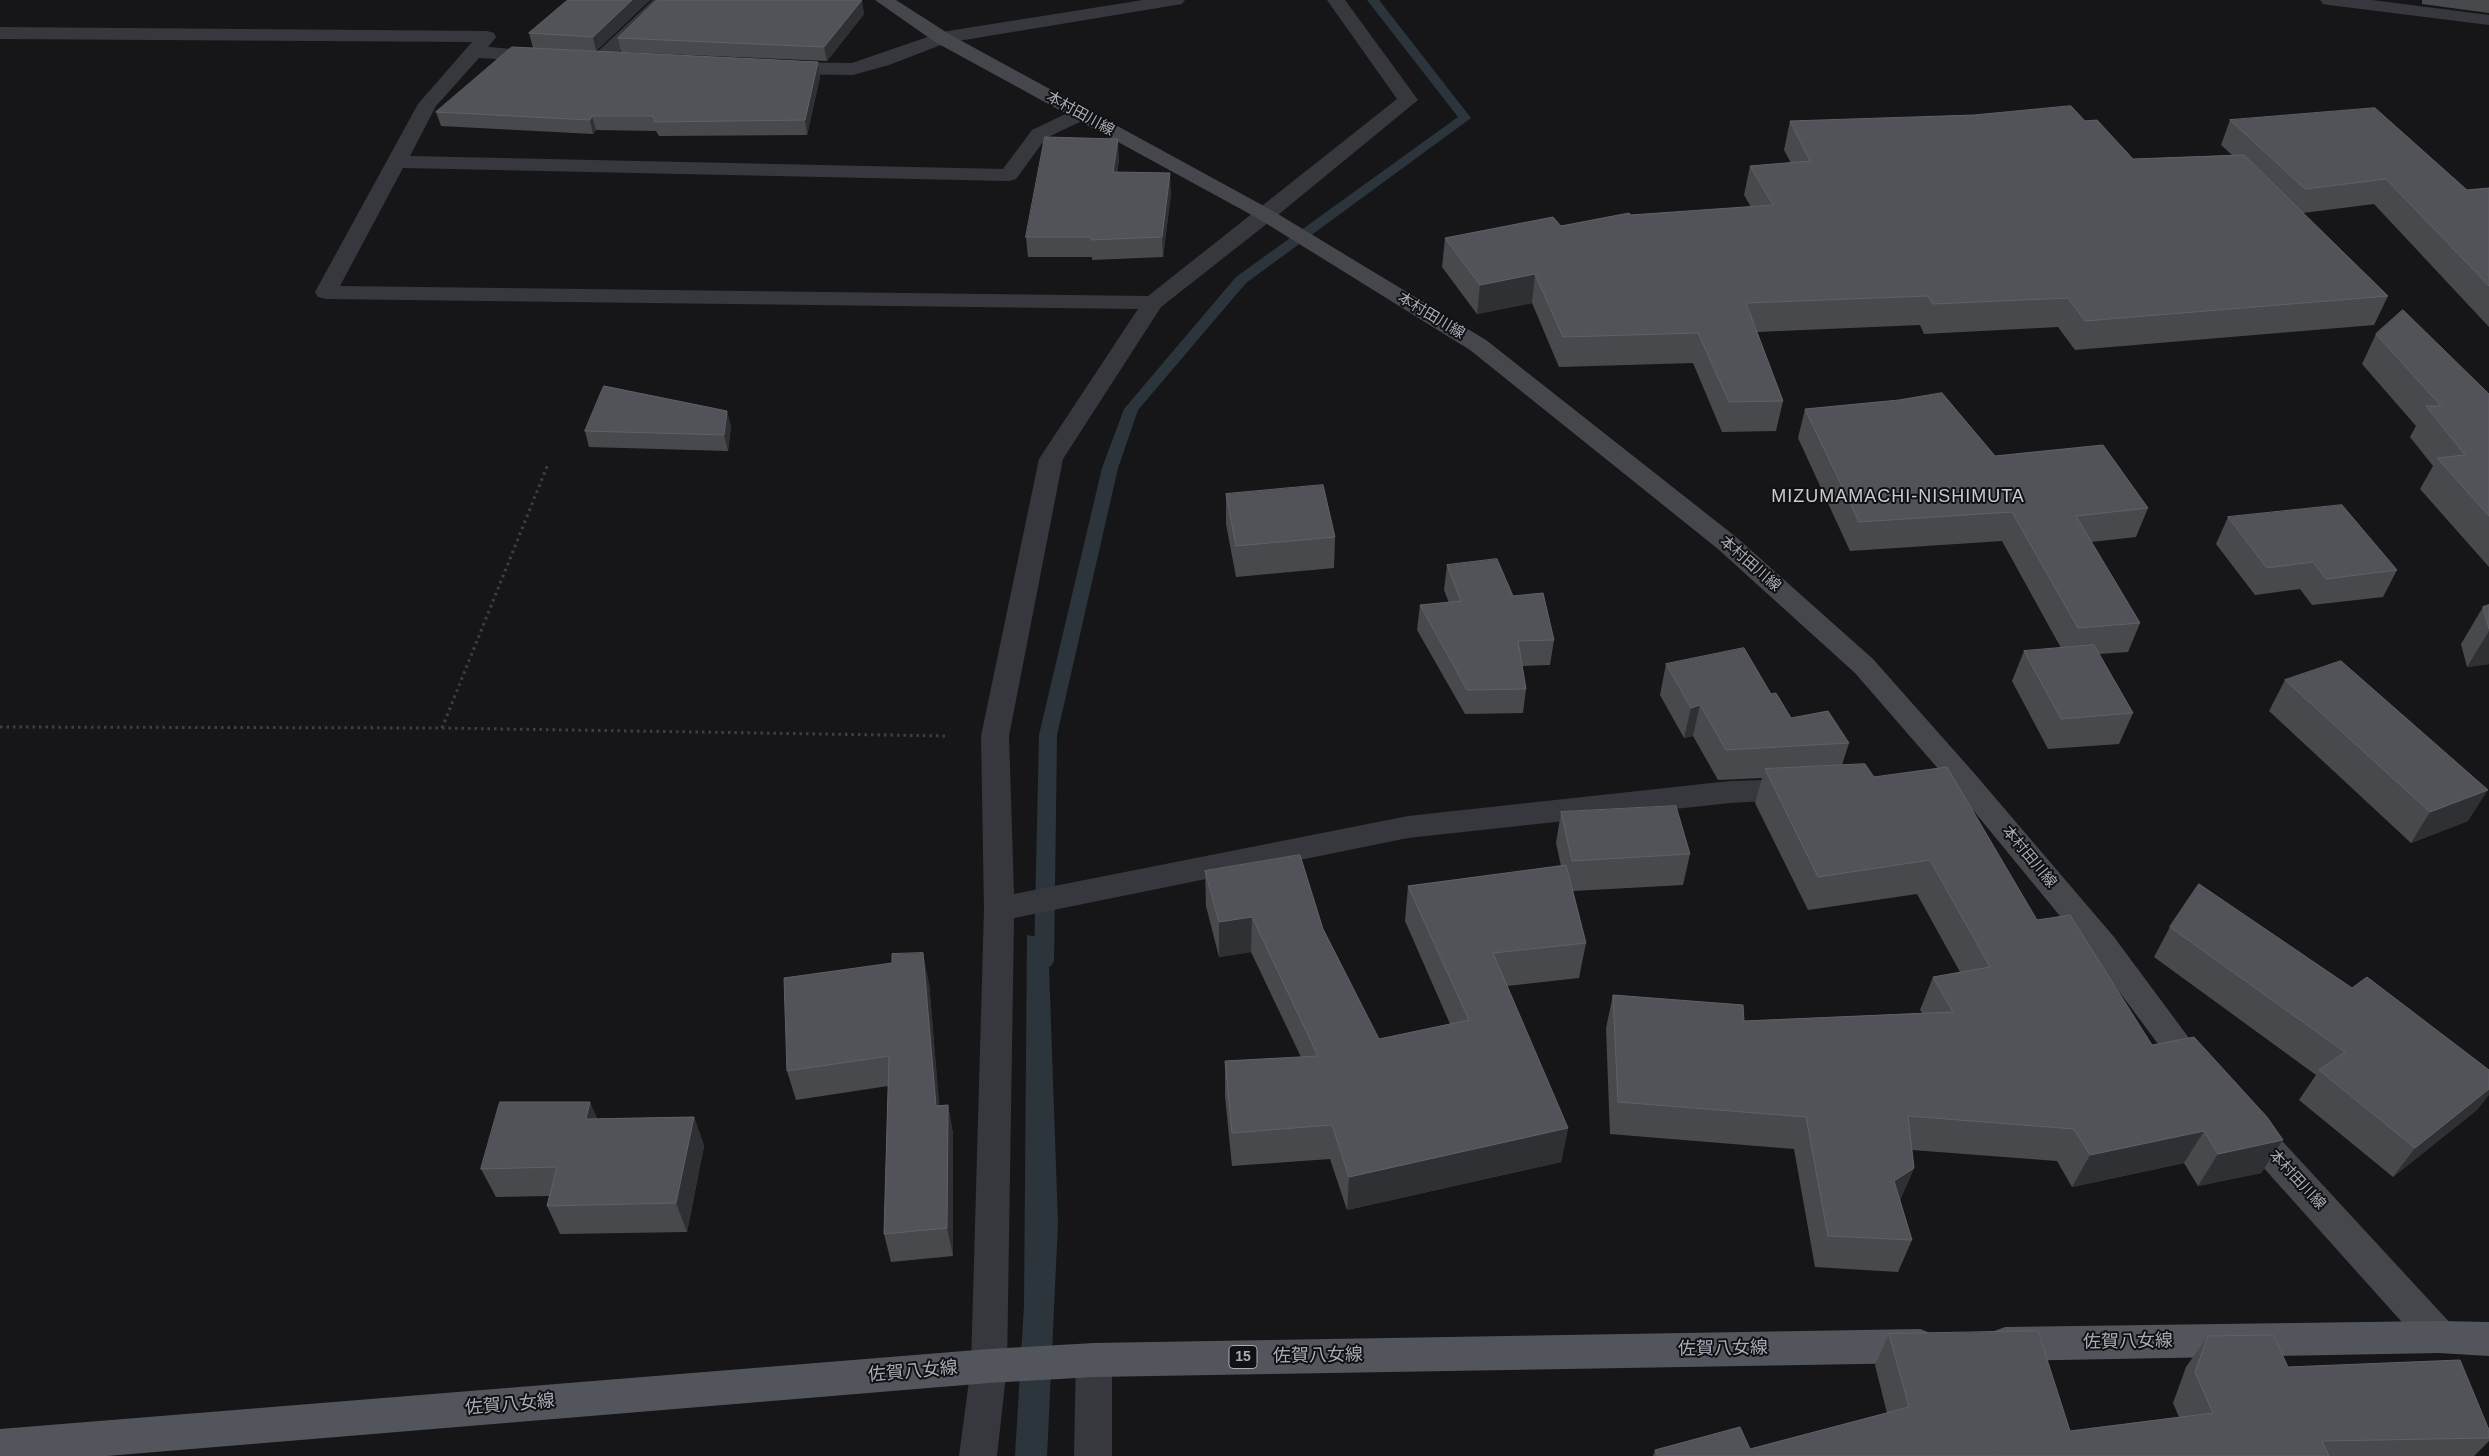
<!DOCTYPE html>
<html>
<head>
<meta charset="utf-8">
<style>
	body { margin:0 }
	canvas { display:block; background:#161618 }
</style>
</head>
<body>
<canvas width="2489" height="1456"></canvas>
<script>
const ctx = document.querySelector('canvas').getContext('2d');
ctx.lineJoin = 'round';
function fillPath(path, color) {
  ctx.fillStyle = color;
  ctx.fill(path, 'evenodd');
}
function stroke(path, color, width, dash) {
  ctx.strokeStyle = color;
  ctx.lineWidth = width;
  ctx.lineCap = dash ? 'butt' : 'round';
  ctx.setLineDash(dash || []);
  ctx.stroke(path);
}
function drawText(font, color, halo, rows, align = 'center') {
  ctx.font = font + ' Arial,"Noto Sans JP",sans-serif';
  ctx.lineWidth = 4;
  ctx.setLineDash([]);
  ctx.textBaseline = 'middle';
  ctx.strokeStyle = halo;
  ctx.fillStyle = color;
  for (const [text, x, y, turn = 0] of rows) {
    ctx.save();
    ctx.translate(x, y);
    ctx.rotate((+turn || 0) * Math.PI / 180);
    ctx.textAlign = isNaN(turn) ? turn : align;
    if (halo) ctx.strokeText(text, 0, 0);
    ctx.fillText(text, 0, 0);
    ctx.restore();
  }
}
fillPath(new Path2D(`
	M 1027,935 L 1048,939 L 1058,1223 L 1047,1456 L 1015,1456 L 1024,1306 Z`), '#2c353c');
fillPath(new Path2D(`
	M 1367,0 L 1379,0 L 1471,118 L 1246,283 L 1138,410 L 1118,468 L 1057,735 L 1054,961 L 1051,966 L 1044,969 L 1037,966 L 1034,961 L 1039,735 L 1102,468 L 1124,409 L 1236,277 L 1458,117 Z`), '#2c353c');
stroke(new Path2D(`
	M 0,727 L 441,728 L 949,736
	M 442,728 L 548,464`), '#3d3f44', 3, [2.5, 4]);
fillPath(new Path2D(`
	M 653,0 L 672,0 L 608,63 L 594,63 L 592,59 L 594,55 Z
	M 1143,0 L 1185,0 L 1182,4 L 1176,5 L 946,43 L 889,65 L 853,75 L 781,74 L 774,72 L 772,68 L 774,64 L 781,62 L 852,63 L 942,32 Z
	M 1327,0 L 1345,0 L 1418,100 L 1273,219 L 1161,307 L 1063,459 L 1009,736 L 1014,894 L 1408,816 L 1730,781 L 1797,779 L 1807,782 L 1811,789 L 1807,796 L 1797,799 L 1730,803 L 1408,838 L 1014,918 L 1007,1366 L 997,1456 L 959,1456 L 971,1366 L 984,909 L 981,736 L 1039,459 L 1138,309 L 326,299 L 318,297 L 315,292 L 418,104 L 472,42 L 0,39 L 0,27 L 487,31 L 494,33 L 496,37 L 488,47 L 550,52 L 552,56 L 550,60 L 543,62 L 479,58 L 436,106 L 410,156 L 1003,169 L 1032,130 L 1074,110 L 1088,110 L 1091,114 L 1088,118 L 1046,138 L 1016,179 L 1009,181 L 403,168 L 340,286 L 1148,296 L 1397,99 Z
	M 2320,0 L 2372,0 L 2489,15 L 2489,25 L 2329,5 L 2323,4 Z
	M 1094,1343 L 1107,1348 L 1112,1360 L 1112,1456 L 1074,1456 L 1076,1360 L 1081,1348 Z`), '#37383d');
fillPath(new Path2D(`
	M 875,0 L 896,0 L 949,34 L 1273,211 L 1486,340 L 1736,537 L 1873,659 L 1974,773 L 2114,937 L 2206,1061 L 2211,1070 L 2206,1079 L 2195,1083 L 2184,1079 L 2092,955 L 1954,787 L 1855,673 L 1718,549 L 1470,350 L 1259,219 L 935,42 Z
	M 2248,1113 L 2260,1117 L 2452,1325 L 2457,1337 L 2452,1349 L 2439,1353 L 2426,1349 L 2236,1137 L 2232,1127 L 2236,1117 Z`), '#45474d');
fillPath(new Path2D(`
	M 2439,1321 L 2489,1322 L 2489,1356 L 2439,1353 L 2005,1361 L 1992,1356 L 1987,1344 L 1992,1332 L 2005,1327 Z
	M 1920,1329 L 1933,1334 L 1938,1346 L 1933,1358 L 1920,1363 L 1094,1377 L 989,1383 L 107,1456 L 0,1456 L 0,1429 L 989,1349 L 1094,1343 Z`), '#53555c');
fillPath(new Path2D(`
	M 568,0 L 650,0 L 596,51 L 533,48 L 529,33 Z
	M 2422,0 L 2489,0 L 2489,13 L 2422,4 Z
	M 864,14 L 827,61 L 621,52 L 618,38 Z
	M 818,62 L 820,77 L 807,135 L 659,136 L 656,131 L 596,130 L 593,134 L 441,126 L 436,112 Z
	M 2230,120 L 2467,190 L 2489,188 L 2489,327 L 2374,204 L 2303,213 L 2388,296 L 2374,325 L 2075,350 L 2058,327 L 1924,334 L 1920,325 L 1757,332 L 1783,401 L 1776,431 L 1722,432 L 1693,363 L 1559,367 L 1532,303 L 1477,314 L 1442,267 L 1445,238 L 1561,226 L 1631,215 L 1751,207 L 1744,195 L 1750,166 L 1791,163 L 1784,150 L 1790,121 L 2085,121 L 2133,159 L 2232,155 L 2221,145 Z
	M 1119,159 L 1117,172 L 1171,193 L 1163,257 L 1092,260 L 1092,257 L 1028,257 L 1026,237 Z
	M 2376,334 L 2489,394 L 2489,567 L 2420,489 L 2433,466 L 2410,437 L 2416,426 L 2362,364 Z
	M 1805,409 L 1995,456 L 2148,508 L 2136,537 L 2091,542 L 2140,623 L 2128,652 L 2099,654 L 2133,713 L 2119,744 L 2048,749 L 2012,681 L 2024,651 L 2061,648 L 2002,541 L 1850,551 L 1798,438 Z
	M 731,426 L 728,451 L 589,447 L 585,431 Z
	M 1226,494 L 1335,537 L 1334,568 L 1236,577 L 1226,524 Z
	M 2228,517 L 2397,570 L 2383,597 L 2312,605 L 2300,589 L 2255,595 L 2216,544 Z
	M 1447,565 L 1554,640 L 1550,665 L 1522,666 L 1526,689 L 1523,713 L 1465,714 L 1417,630 L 1420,605 L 1449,603 L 1444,590 Z
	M 2489,605 L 2489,664 L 2467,667 L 2461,644 L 2483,607 Z
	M 1666,664 L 1771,694 L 1791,718 L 1849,743 L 1842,765 L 1874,777 L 2037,920 L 2152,1045 L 2283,1140 L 2261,1173 L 2198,1186 L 2184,1163 L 2072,1187 L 2057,1161 L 1912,1150 L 1914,1168 L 1900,1200 L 1912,1240 L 1898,1272 L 1815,1267 L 1794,1149 L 1610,1134 L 1606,1028 L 1613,995 L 1744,1021 L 1922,1013 L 1920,1010 L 1933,977 L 1960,972 L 1917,894 L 1808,910 L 1755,803 L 1762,778 L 1718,780 L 1693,736 L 1684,738 L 1660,695 Z
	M 2285,680 L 2468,821 L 2411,843 L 2269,711 Z
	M 1561,812 L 1690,854 L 1683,885 L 1573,891 L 1586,943 L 1579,978 L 1507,986 L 1568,1128 L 1561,1162 L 1347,1210 L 1330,1159 L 1232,1166 L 1225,1096 L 1225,1061 L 1301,1057 L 1251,952 L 1219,957 L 1206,906 L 1205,871 L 1323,929 L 1379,1039 L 1450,1024 L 1405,921 L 1408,886 L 1561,866 L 1556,843 Z
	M 2170,927 L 2478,1109 L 2393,1177 L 2299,1100 L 2316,1075 L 2154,957 Z
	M 929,983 L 939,1106 L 948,1105 L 953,1134 L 953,1256 L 891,1262 L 884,1234 L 888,1086 L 796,1100 L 787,1071 Z
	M 694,1117 L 704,1146 L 687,1232 L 560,1234 L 547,1206 L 549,1196 L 496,1197 L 481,1169 L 598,1119 Z
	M 1889,1334 L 2070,1431 L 2179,1417 L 2173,1403 L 2186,1367 L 2208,1336 L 2288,1367 L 2489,1430 L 2489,1441 L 2474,1456 L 1653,1456 L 1655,1450 L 1750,1449 L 1887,1413 L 1875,1365 Z`), '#47494d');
fillPath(new Path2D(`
	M 632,0 L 650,0 L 596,51 L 593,37 Z
	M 862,0 L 864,14 L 827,61 L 824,47 Z
	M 818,62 L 820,77 L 807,135 L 805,120 Z
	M 592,116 L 596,130 L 593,134 L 590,120 Z
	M 1118,139 L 1119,159 L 1114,192 L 1113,172 Z
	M 1170,173 L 1171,193 L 1163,257 L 1162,237 Z
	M 1535,274 L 1532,303 L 1477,314 L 1480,285 Z
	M 727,411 L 731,426 L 728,451 L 724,435 Z
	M 2489,631 L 2489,664 L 2467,667 Z
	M 1700,705 L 1693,736 L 1684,738 L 1691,708 Z
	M 2488,790 L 2468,821 L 2411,843 L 2430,812 Z
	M 1252,917 L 1251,952 L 1219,957 L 1219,922 Z
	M 923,953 L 929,983 L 942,1135 L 936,1106 Z
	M 2489,1089 L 2489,1095 L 2478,1109 L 2393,1177 L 2415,1148 Z
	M 590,1102 L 603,1131 L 586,1119 Z
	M 948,1105 L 953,1134 L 953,1256 L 947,1228 Z
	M 694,1117 L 704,1146 L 687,1232 L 676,1203 Z
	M 1568,1128 L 1561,1162 L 1347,1210 L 1349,1177 Z
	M 2204,1131 L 2184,1163 L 2072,1187 L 2090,1155 Z
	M 2283,1140 L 2261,1173 L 2198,1186 L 2218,1154 Z
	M 1914,1168 L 1900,1200 L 1894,1181 Z`), '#2f3033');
const building = new Path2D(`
	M 568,0 L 632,0 L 593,37 L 529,33 Z
	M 657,0 L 862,0 L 824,47 L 618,38 Z
	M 512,47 L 818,62 L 805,120 L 655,122 L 653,116 L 592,116 L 590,120 L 436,112 Z
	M 2071,106 L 2085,121 L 2097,120 L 2133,159 L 2244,155 L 2388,296 L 2085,321 L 2068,298 L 1933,304 L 1928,296 L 1746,303 L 1783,401 L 1729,402 L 1698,333 L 1563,337 L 1535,274 L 1480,285 L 1445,238 L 1553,217 L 1561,226 L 1629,213 L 1631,215 L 1773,205 L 1750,166 L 1810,161 L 1790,121 L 1974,115 Z
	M 2375,108 L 2467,190 L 2489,188 L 2489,286 L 2386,179 L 2305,189 L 2230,120 Z
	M 1045,137 L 1118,139 L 1113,172 L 1170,173 L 1162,237 L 1091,240 L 1091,237 L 1026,237 Z
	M 2403,310 L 2489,394 L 2489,516 L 2437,458 L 2465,455 L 2426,406 L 2441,406 L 2376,334 Z
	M 604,386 L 727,411 L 724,435 L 585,431 Z
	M 1942,393 L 1995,456 L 2103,445 L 2148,508 L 2076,516 L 2140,623 L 2078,628 L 2012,512 L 1859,522 L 1805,409 L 1899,400 Z
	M 1323,485 L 1335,537 L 1236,546 L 1226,494 Z
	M 2342,505 L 2397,570 L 2326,579 L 2313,562 L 2267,568 L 2228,517 Z
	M 1497,559 L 1513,596 L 1543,593 L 1554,640 L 1518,641 L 1526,689 L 1467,690 L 1420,605 L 1461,601 L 1447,565 Z
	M 2489,605 L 2489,629 L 2483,607 Z
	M 2094,645 L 2133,713 L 2061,719 L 2024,651 Z
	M 1744,648 L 1771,694 L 1776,693 L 1791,718 L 1828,711 L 1849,743 L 1726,750 L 1700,705 L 1691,708 L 1666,664 Z
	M 2341,661 L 2488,790 L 2430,812 L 2285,680 Z
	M 1865,764 L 1874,777 L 1947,767 L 2037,920 L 2070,915 L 2152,1045 L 2194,1037 L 2267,1117 L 2283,1140 L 2218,1154 L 2204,1131 L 2090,1155 L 2074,1129 L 1908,1116 L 1914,1168 L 1894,1181 L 1912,1240 L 1828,1236 L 1806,1117 L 1618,1102 L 1613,995 L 1743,1005 L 1744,1021 L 1953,1012 L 1933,977 L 1990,967 L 1930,860 L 1818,877 L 1765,769 Z
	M 1676,806 L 1690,854 L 1572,861 L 1561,812 Z
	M 1300,855 L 1323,929 L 1379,1039 L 1469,1020 L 1408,886 L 1566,865 L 1586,943 L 1493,953 L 1568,1128 L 1349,1177 L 1332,1125 L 1232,1133 L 1225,1061 L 1318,1056 L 1252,917 L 1219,922 L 1205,871 Z
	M 2199,884 L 2352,988 L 2367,977 L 2489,1070 L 2489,1089 L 2415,1148 L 2319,1070 L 2345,1052 L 2170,927 Z
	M 923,953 L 936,1106 L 948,1105 L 947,1228 L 884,1234 L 889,1056 L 787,1071 L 784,978 L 892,963 L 892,954 Z
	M 500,1102 L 590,1102 L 586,1119 L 694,1117 L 676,1203 L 547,1206 L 557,1167 L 481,1169 Z
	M 2038,1331 L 2070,1431 L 2213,1413 L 2195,1372 L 2208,1336 L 2273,1335 L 2288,1367 L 2460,1360 L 2489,1430 L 2489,1438 L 2322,1441 L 2329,1456 L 1658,1456 L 1655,1450 L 1740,1427 L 1750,1449 L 1909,1407 L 1889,1334 Z`);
fillPath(building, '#525359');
stroke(building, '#5f6168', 1);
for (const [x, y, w] of [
	[1243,1357,28]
]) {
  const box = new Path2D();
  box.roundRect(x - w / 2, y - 11.5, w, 23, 4);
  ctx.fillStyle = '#111113';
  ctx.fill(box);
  stroke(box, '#a8adb8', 1);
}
drawText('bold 14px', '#a8adb8', null, [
	["15",1243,1357]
]);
drawText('15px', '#a8adb8', '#111113', [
	["本村田川線",1080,114,29],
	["本村田川線",1431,316,31],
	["本村田川線",1750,564,41],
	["本村田川線",2029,857,50],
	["本村田川線",2297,1180,47]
]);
ctx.letterSpacing = '1px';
drawText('18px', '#c9ccd4', '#111113', [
	["MIZUMAMACHI-NISHIMUTA",1898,497]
]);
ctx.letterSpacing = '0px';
drawText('18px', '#a8adb8', '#111113', [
	["佐賀八女線",2128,1342,-1],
	["佐賀八女線",1723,1349,-1],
	["佐賀八女線",1318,1356,-1],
	["佐賀八女線",913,1372,-5],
	["佐賀八女線",510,1405,-5]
]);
</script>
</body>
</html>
